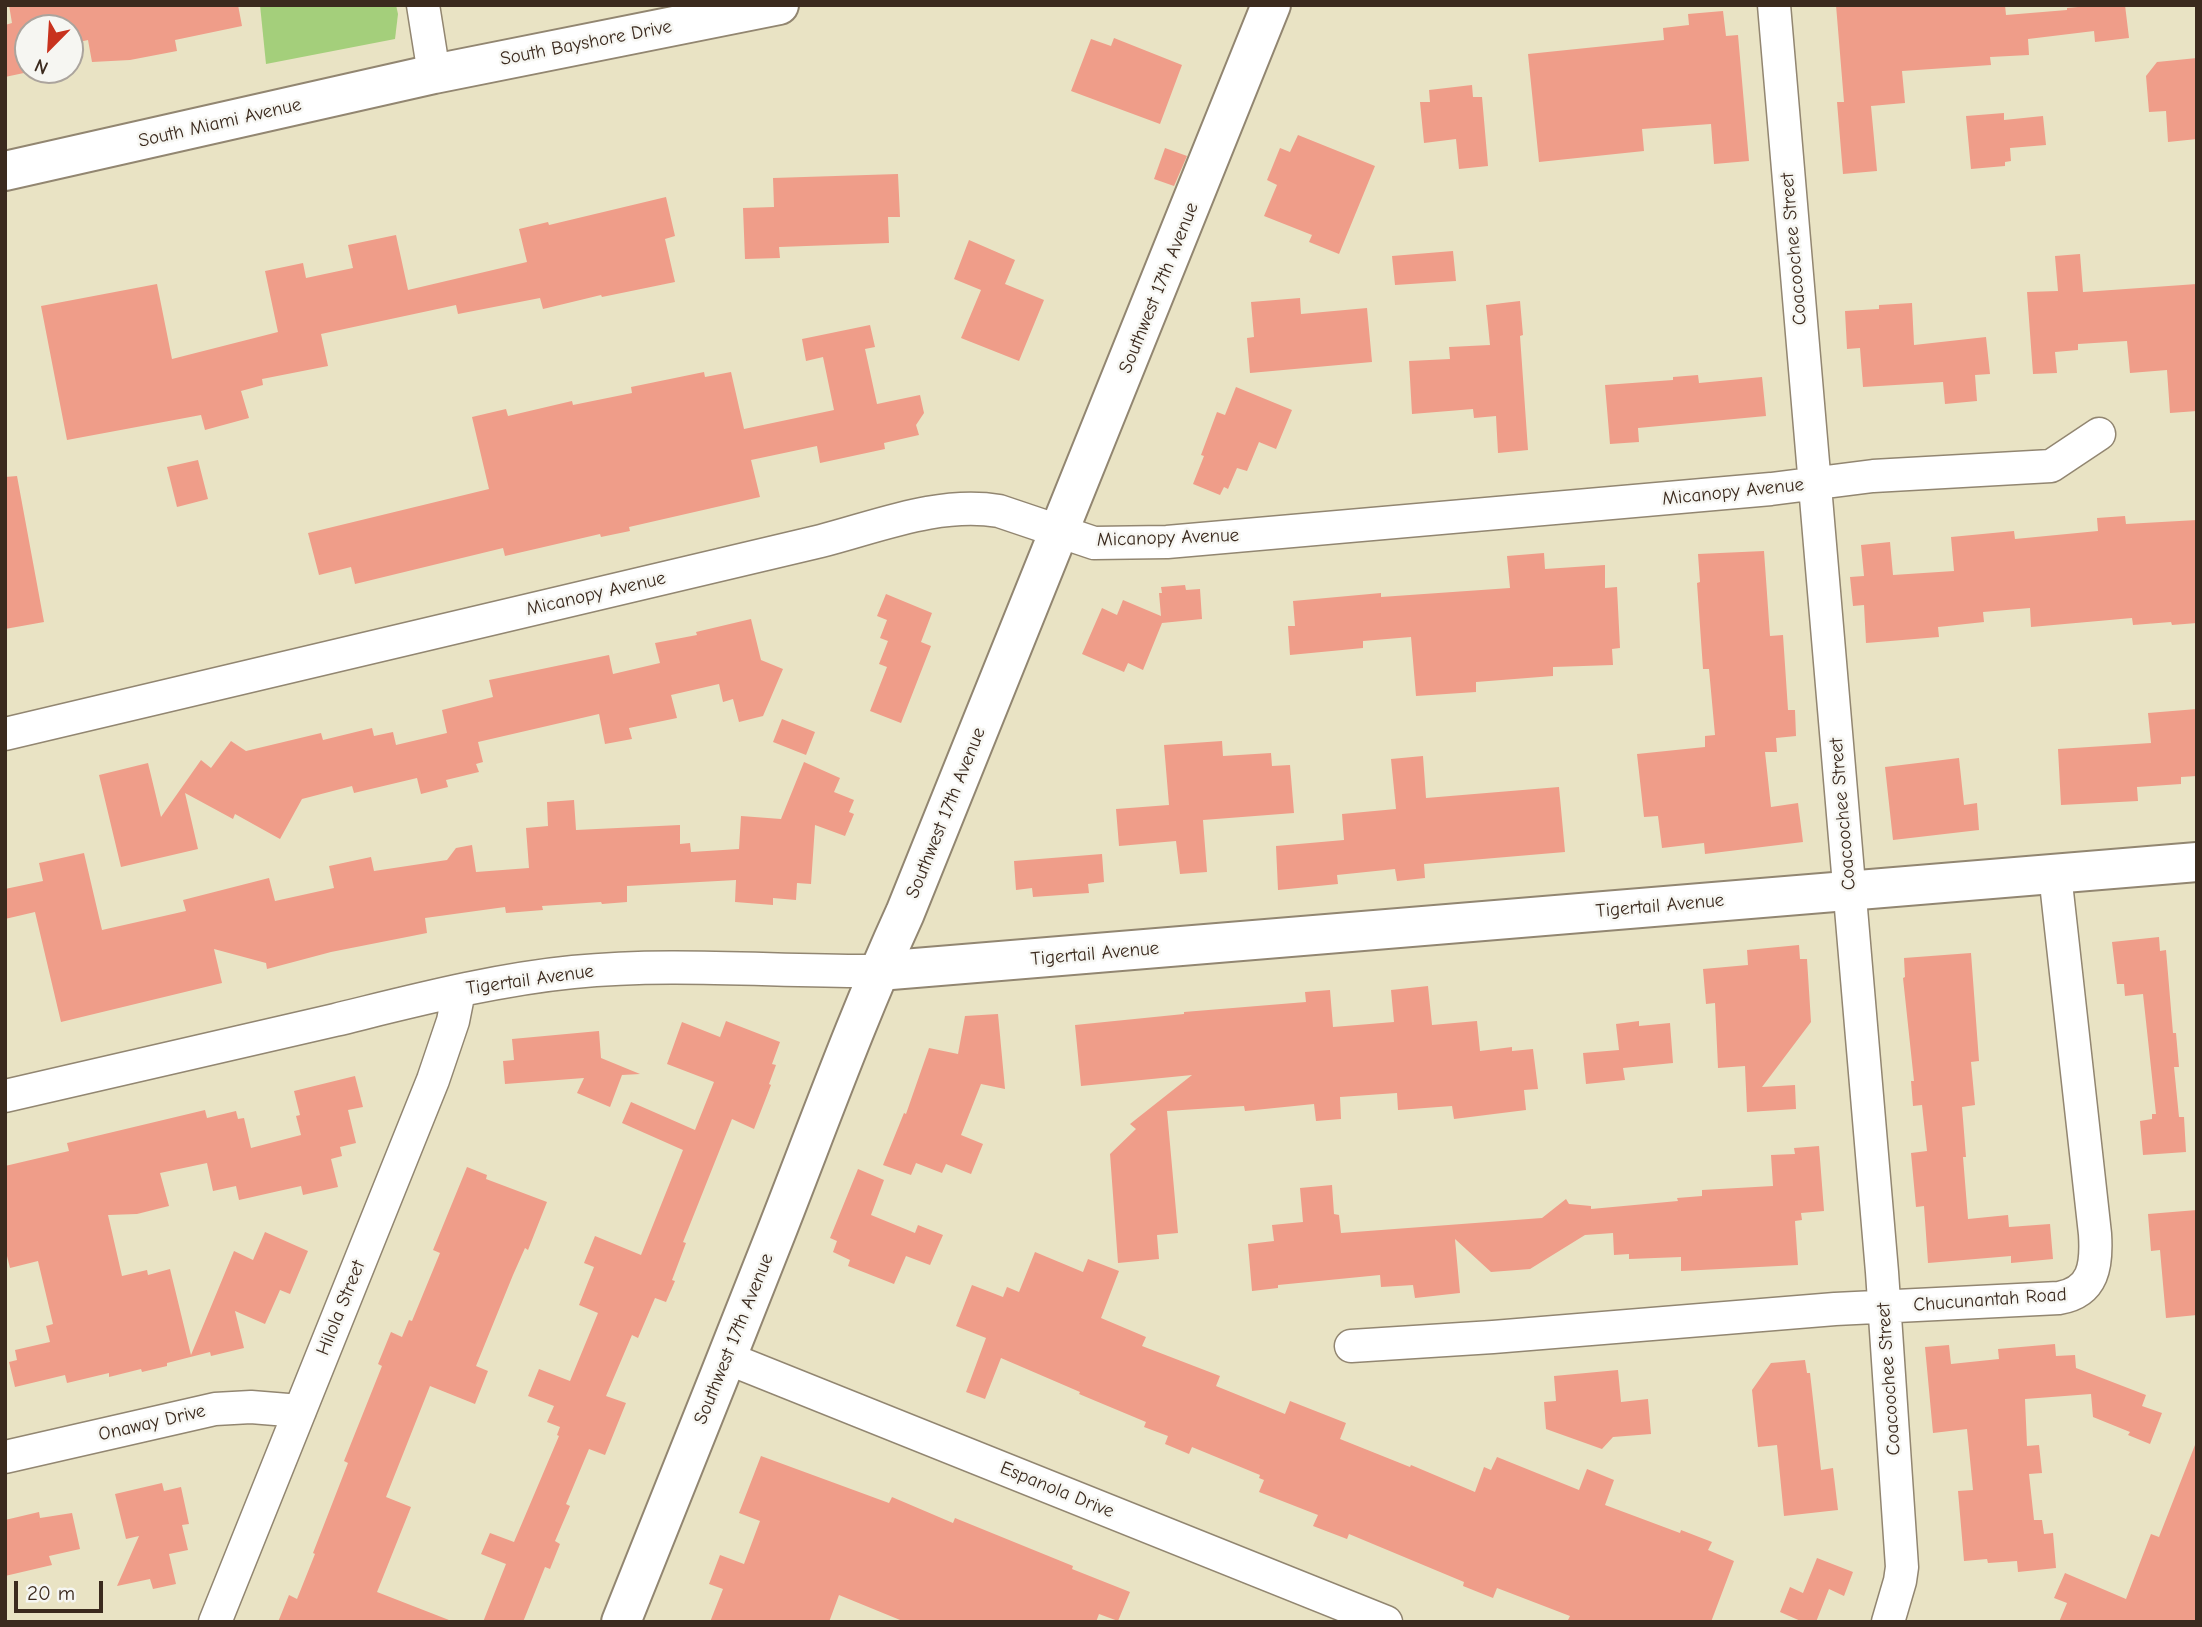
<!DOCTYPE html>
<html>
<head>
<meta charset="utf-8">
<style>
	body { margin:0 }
	#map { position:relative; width:2202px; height:1627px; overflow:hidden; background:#e9e3c4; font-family:"Comic Neue",sans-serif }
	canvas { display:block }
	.frame { position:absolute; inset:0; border:7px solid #3b2a1e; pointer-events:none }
	.north { position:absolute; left:14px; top:14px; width:70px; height:70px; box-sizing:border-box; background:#f6f6f2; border:2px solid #aba49d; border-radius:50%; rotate:204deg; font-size:19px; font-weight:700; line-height:28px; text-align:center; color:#3b2a1e }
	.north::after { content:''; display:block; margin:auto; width:24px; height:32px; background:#c8321e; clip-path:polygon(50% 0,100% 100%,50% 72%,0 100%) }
	.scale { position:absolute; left:14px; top:1581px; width:89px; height:32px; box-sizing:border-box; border:4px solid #3b2a1e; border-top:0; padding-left:9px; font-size:21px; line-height:24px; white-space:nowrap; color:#3b2a1e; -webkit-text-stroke:5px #f6f6f2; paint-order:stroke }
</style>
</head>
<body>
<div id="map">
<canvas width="2202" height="1627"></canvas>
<div class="frame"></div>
<div class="north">N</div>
<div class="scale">20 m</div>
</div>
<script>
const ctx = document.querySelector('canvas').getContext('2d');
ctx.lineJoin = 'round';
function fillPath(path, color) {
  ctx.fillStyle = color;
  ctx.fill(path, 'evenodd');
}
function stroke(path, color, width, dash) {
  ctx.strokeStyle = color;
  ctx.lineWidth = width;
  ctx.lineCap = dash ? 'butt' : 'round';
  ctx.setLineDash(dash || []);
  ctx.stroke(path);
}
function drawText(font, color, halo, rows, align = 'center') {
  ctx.font = font + ' "Comic Neue",sans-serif';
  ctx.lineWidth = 5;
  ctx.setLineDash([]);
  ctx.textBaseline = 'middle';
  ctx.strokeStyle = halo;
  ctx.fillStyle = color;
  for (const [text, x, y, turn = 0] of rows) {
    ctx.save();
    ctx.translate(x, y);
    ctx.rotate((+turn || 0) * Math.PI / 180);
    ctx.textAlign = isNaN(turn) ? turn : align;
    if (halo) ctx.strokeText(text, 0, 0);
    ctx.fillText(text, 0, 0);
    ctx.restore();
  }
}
fillPath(new Path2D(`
	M 260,5 L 396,5 L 398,14 L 395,39 L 266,64 Z`), '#a4cf7b');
fillPath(new Path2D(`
	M 9,5 L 238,5 L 242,26 L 175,40 L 177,51 L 130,60 L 92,62 L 88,40 L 70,44 L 70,28 L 28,28 L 28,70 L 38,70 L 5,77 L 5,25 L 12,23 Z
	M 1836,5 L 2005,5 L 2006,15 L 2067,10 L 2067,8 L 2078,7 L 2078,5 L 2125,5 L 2129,38 L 2095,42 L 2094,31 L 2028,39 L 2029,55 L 1990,57 L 1991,65 L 1902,71 L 1905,103 L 1871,106 L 1877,171 L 1843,174 L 1837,102 L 1844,102 Z
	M 1723,11 L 1726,36 L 1738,35 L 1749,161 L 1714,164 L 1711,124 L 1642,129 L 1644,151 L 1539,162 L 1528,54 L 1664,40 L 1663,28 L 1689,25 L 1688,14 Z
	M 1114,38 L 1182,65 L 1160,124 L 1071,91 L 1091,39 L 1111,46 Z
	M 2197,58 L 2197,139 L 2168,142 L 2166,111 L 2149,112 L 2146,76 L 2157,62 Z
	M 1472,85 L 1473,97 L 1482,97 L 1488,166 L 1459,169 L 1456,139 L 1424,143 L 1420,102 L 1430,102 L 1429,90 Z
	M 2004,113 L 2004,120 L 2043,116 L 2046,145 L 2010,148 L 2011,161 L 2005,162 L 2005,166 L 1971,169 L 1966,116 Z
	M 1298,135 L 1375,166 L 1339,254 L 1309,242 L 1312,235 L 1264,216 L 1277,185 L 1267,180 L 1280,148 L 1290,152 Z
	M 1165,148 L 1187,156 L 1174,186 L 1154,179 Z
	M 898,174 L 900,217 L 888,217 L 889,243 L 779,247 L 780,258 L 745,259 L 743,208 L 774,207 L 773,178 Z
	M 666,197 L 675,236 L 665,239 L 675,282 L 602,297 L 601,295 L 543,309 L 540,298 L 458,314 L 456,305 L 321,334 L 328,366 L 262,379 L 263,385 L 241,391 L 249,418 L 205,430 L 201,415 L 67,440 L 41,306 L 157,284 L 172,359 L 278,332 L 265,271 L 303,263 L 306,278 L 353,268 L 348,245 L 396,235 L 408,290 L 527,262 L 519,229 L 548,222 L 549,225 Z
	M 969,240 L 1015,260 L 1005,284 L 1044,300 L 1019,361 L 961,338 L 981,290 L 954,279 Z
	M 1453,251 L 1456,281 L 1395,285 L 1392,256 Z
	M 2080,254 L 2083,292 L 2197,284 L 2197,411 L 2170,413 L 2167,370 L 2130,373 L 2127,341 L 2078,344 L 2078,350 L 2055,352 L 2057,373 L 2033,374 L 2027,292 L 2058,291 L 2055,256 Z
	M 1300,298 L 1301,314 L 1367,308 L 1372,362 L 1250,373 L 1247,338 L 1254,337 L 1251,302 Z
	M 1520,301 L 1523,335 L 1520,336 L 1528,450 L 1498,453 L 1496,416 L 1474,418 L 1473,409 L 1412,414 L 1409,361 L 1450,359 L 1449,347 L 1490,345 L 1486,305 Z
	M 1912,303 L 1914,345 L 1986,337 L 1990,374 L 1975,375 L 1977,401 L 1945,404 L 1943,382 L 1863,387 L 1860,348 L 1847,349 L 1845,311 L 1879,309 L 1879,305 Z
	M 870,325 L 875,347 L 865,349 L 877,404 L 920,395 L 924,413 L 916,425 L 919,435 L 884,443 L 885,449 L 820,463 L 817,446 L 751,460 L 760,497 L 629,527 L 630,531 L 601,537 L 600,534 L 505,556 L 503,548 L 355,584 L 351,567 L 319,575 L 308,533 L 489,489 L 472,417 L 506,409 L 508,416 L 572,401 L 573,405 L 632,393 L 631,387 L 704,372 L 705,377 L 731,372 L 744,429 L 834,410 L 823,357 L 806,361 L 802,339 Z
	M 1698,375 L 1699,383 L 1762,377 L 1766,416 L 1638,428 L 1639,442 L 1610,444 L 1605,385 L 1673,380 L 1673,377 Z
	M 1236,387 L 1292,410 L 1276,449 L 1259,442 L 1247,471 L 1237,468 L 1228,489 L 1224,487 L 1220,495 L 1193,484 L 1204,456 L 1201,455 L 1217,412 L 1225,415 Z
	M 198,460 L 208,499 L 177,507 L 167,467 Z
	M 17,476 L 44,622 L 5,629 L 5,477 Z
	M 2125,516 L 2126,524 L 2197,520 L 2197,623 L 2172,625 L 2171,622 L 2133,625 L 2132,618 L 2031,627 L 2030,608 L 1983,612 L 1984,622 L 1938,627 L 1939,637 L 1866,643 L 1864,605 L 1853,606 L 1850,577 L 1864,576 L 1861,545 L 1890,542 L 1893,575 L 1954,571 L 1951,537 L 2014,531 L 2015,539 L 2098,531 L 2097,518 Z
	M 1764,551 L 1770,636 L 1783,635 L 1788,710 L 1795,710 L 1796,736 L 1776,738 L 1777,752 L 1765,752 L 1771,807 L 1798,803 L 1803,842 L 1705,854 L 1704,843 L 1662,848 L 1658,816 L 1644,817 L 1637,754 L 1705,747 L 1705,736 L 1715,735 L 1709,669 L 1703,669 L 1697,583 L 1700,582 L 1698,554 Z
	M 1544,553 L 1545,569 L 1605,565 L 1605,588 L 1617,587 L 1620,648 L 1612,649 L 1613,665 L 1553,667 L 1553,676 L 1476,682 L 1476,692 L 1416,696 L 1411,637 L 1363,641 L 1363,648 L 1290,655 L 1288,626 L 1295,626 L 1293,601 L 1381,593 L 1381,597 L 1510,588 L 1507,556 Z
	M 1185,585 L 1186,590 L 1200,589 L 1202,619 L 1162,623 L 1143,670 L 1128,663 L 1124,672 L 1082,654 L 1102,608 L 1117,615 L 1123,600 L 1161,616 L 1159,593 L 1162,593 L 1161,587 Z
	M 886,594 L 932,613 L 921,642 L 931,646 L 901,723 L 870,711 L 887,667 L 879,664 L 888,641 L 880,638 L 887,620 L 877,616 Z
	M 751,619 L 761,660 L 783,669 L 763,716 L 739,722 L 733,699 L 723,702 L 719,684 L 671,695 L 677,718 L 629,728 L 632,739 L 605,744 L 599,714 L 478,742 L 483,762 L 476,764 L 479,772 L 446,780 L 448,787 L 421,794 L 417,778 L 354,793 L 352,786 L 302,799 L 280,839 L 235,814 L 233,819 L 185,793 L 198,849 L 121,867 L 99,775 L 148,763 L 161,817 L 201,760 L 211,768 L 231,741 L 246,751 L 321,733 L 323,740 L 372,728 L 374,736 L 393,732 L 396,745 L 447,733 L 442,710 L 493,697 L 489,680 L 609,655 L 613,674 L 660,663 L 655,643 L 697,635 L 696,632 Z
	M 2197,709 L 2197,776 L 2181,777 L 2181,784 L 2137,787 L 2138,801 L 2061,805 L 2058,749 L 2151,743 L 2148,713 Z
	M 782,719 L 815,732 L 806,755 L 773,742 Z
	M 1222,741 L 1223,756 L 1271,753 L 1272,766 L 1290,765 L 1294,813 L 1203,820 L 1207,872 L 1180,874 L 1176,841 L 1119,846 L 1116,809 L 1169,805 L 1164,745 Z
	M 1423,756 L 1426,798 L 1559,787 L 1565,852 L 1424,864 L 1425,878 L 1397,881 L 1395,869 L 1337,875 L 1338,884 L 1278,890 L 1276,846 L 1344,840 L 1342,814 L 1396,809 L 1391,759 Z
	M 1959,758 L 1964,805 L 1977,803 L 1979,830 L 1893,840 L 1885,767 Z
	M 804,762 L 840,778 L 834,792 L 854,800 L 849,812 L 854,814 L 845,836 L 815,825 L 811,884 L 797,883 L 796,900 L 773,898 L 773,905 L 735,902 L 736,880 L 627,886 L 627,902 L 602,904 L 601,902 L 542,906 L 543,910 L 506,913 L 505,907 L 425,918 L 427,933 L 331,952 L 267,969 L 266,963 L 214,949 L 222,983 L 61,1022 L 35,912 L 5,919 L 5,889 L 43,881 L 39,863 L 84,853 L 102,930 L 186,911 L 183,900 L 269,878 L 275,901 L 334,888 L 329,866 L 371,857 L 374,871 L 447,860 L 456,848 L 472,845 L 476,872 L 529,868 L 526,828 L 548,826 L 547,802 L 574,800 L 576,830 L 680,825 L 680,844 L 690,843 L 691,852 L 739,849 L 741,816 L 781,819 Z
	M 1102,854 L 1104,882 L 1088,884 L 1089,893 L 1033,897 L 1032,888 L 1016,890 L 1014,861 Z
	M 2159,937 L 2160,951 L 2166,950 L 2173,1033 L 2176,1033 L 2179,1067 L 2174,1067 L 2179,1117 L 2184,1117 L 2186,1152 L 2143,1155 L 2140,1121 L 2152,1119 L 2152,1114 L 2156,1114 L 2143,994 L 2125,996 L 2124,984 L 2117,984 L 2112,942 Z
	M 1799,945 L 1800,959 L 1807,959 L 1811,1022 L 1762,1087 L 1795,1085 L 1796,1109 L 1747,1112 L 1745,1066 L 1718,1068 L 1715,1003 L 1706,1004 L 1703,969 L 1748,965 L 1747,950 Z
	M 1971,953 L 1979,1061 L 1971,1062 L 1975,1105 L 1962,1107 L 1966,1157 L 1963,1157 L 1968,1219 L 2008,1215 L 2009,1227 L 2050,1224 L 2053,1259 L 2011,1263 L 2011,1256 L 1928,1263 L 1924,1206 L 1916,1207 L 1911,1153 L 1927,1151 L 1922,1105 L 1913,1106 L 1911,1081 L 1914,1081 L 1903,978 L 1905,977 L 1904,958 Z
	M 1428,986 L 1432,1025 L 1477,1021 L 1480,1051 L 1512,1047 L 1512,1051 L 1533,1049 L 1538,1089 L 1524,1090 L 1526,1110 L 1454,1119 L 1452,1106 L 1398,1110 L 1397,1093 L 1340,1097 L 1341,1119 L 1316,1121 L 1314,1104 L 1245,1111 L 1244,1106 L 1167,1111 L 1178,1233 L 1157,1235 L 1159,1259 L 1118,1263 L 1110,1154 L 1136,1129 L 1130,1124 L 1192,1075 L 1081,1086 L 1075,1025 L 1184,1014 L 1184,1012 L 1306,1002 L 1305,992 L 1330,990 L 1333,1027 L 1394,1022 L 1391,990 Z
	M 998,1014 L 1005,1089 L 981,1084 L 961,1135 L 983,1144 L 971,1174 L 946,1164 L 942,1173 L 916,1163 L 911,1175 L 883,1165 L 904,1113 L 906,1114 L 929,1048 L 958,1054 L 965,1016 Z
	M 726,1021 L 780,1042 L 772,1064 L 776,1065 L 769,1084 L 771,1085 L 754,1129 L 732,1119 L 683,1242 L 686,1243 L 672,1280 L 675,1281 L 666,1302 L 655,1298 L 638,1338 L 632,1335 L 606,1396 L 626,1403 L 605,1455 L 589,1449 L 566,1504 L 570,1506 L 555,1541 L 560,1544 L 550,1569 L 545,1567 L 523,1622 L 483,1622 L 506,1564 L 481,1554 L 490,1533 L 514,1542 L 559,1436 L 557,1435 L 560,1427 L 547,1422 L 554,1406 L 528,1396 L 539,1369 L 570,1381 L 598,1313 L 579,1305 L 594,1267 L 584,1263 L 595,1236 L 641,1255 L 683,1150 L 622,1123 L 631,1102 L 695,1130 L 714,1082 L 667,1064 L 682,1022 L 720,1037 Z
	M 1639,1021 L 1639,1026 L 1670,1023 L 1673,1063 L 1623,1068 L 1625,1080 L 1586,1084 L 1583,1053 L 1619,1050 L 1616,1024 Z
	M 599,1031 L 601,1058 L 640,1074 L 622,1075 L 610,1107 L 577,1093 L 584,1078 L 505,1084 L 503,1061 L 514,1060 L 512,1039 Z
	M 355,1076 L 363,1107 L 348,1110 L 356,1143 L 340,1147 L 342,1156 L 331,1159 L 338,1187 L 303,1195 L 301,1186 L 239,1200 L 236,1186 L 213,1191 L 207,1163 L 160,1173 L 169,1206 L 137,1214 L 108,1215 L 122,1276 L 147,1270 L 148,1275 L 170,1269 L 191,1355 L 234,1251 L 253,1260 L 265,1232 L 308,1251 L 290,1294 L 280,1290 L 265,1324 L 235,1311 L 244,1348 L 211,1356 L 210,1352 L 167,1363 L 167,1366 L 142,1372 L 141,1369 L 109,1377 L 109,1373 L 67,1383 L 65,1375 L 15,1387 L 9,1362 L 17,1360 L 15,1350 L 50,1342 L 46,1326 L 53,1324 L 38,1261 L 10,1268 L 5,1248 L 5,1166 L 69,1151 L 67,1143 L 205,1110 L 207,1118 L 236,1111 L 238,1119 L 244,1118 L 251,1148 L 301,1135 L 296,1116 L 300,1115 L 294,1091 Z
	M 1819,1146 L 1824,1211 L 1801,1213 L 1802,1220 L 1795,1221 L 1798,1265 L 1681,1271 L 1681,1257 L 1629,1259 L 1629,1254 L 1614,1255 L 1613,1233 L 1585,1235 L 1530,1269 L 1491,1272 L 1455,1239 L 1460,1293 L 1415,1298 L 1413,1285 L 1381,1287 L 1380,1275 L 1278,1285 L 1278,1288 L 1252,1291 L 1248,1244 L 1274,1241 L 1272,1225 L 1303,1222 L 1300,1188 L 1332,1185 L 1334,1214 L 1339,1215 L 1341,1233 L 1542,1218 L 1566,1199 L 1569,1204 L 1591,1206 L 1591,1209 L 1678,1201 L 1677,1198 L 1702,1196 L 1702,1190 L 1773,1186 L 1771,1155 L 1795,1154 L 1794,1148 Z
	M 467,1167 L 487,1175 L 486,1179 L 547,1202 L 528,1250 L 525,1248 L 513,1275 L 476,1366 L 488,1371 L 475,1404 L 430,1386 L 386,1497 L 411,1507 L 377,1592 L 449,1620 L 449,1622 L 278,1622 L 289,1595 L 297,1599 L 315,1554 L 313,1553 L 348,1463 L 344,1461 L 382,1366 L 378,1364 L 391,1332 L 402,1337 L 409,1320 L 412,1321 L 440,1253 L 433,1250 Z
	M 858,1169 L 884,1180 L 871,1215 L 915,1233 L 918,1225 L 943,1235 L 930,1265 L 906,1256 L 894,1284 L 848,1266 L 850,1260 L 833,1252 L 837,1241 L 830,1238 Z
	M 2197,1210 L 2197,1315 L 2166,1318 L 2160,1250 L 2151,1251 L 2148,1214 Z
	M 1035,1252 L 1083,1272 L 1088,1259 L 1119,1271 L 1101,1318 L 1146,1337 L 1142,1346 L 1220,1376 L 1216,1386 L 1285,1414 L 1290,1401 L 1346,1423 L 1340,1439 L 1410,1467 L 1411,1465 L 1475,1492 L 1484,1467 L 1491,1470 L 1497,1457 L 1579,1490 L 1587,1469 L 1614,1480 L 1605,1505 L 1680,1533 L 1681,1530 L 1712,1542 L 1708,1550 L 1734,1561 L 1711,1622 L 1567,1622 L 1570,1616 L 1497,1588 L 1493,1598 L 1463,1586 L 1464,1582 L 1349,1534 L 1347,1539 L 1313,1526 L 1318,1515 L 1259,1492 L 1264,1480 L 1259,1478 L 1260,1475 L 1192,1447 L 1189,1454 L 1165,1444 L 1168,1436 L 1144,1427 L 1146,1422 L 1079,1394 L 1080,1392 L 1001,1358 L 985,1399 L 966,1392 L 986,1338 L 956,1326 L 972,1285 L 1003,1297 L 1007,1287 L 1019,1292 Z
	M 2055,1344 L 2056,1356 L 2075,1355 L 2076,1368 L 2146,1395 L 2142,1406 L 2162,1413 L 2150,1444 L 2128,1435 L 2130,1432 L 2093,1417 L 2091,1394 L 2025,1399 L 2027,1446 L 2039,1445 L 2042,1473 L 2029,1474 L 2034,1520 L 2042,1520 L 2044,1534 L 2053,1533 L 2056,1568 L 2018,1572 L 2017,1561 L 1988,1563 L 1987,1559 L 1964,1561 L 1958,1491 L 1973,1490 L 1967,1429 L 1933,1433 L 1925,1347 L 1949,1345 L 1951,1364 L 1999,1359 L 1998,1349 Z
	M 1805,1360 L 1807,1373 L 1810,1373 L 1821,1470 L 1833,1468 L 1838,1510 L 1784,1516 L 1777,1445 L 1758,1447 L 1752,1390 L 1771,1363 Z
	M 1618,1370 L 1621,1402 L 1648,1399 L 1651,1434 L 1613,1437 L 1602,1449 L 1546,1429 L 1544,1402 L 1556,1401 L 1554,1376 Z
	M 2195,1445 L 2197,1446 L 2197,1622 L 2059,1622 L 2067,1603 L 2054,1598 L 2065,1573 L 2126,1599 L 2151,1534 L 2159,1537 Z
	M 761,1456 L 889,1503 L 892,1497 L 953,1523 L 955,1518 L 1073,1566 L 1072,1569 L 1130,1592 L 1118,1621 L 1099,1614 L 1096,1622 L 905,1622 L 839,1595 L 829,1622 L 710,1622 L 723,1589 L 709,1584 L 720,1555 L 744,1564 L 760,1521 L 739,1513 Z
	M 162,1483 L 164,1491 L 181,1487 L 189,1524 L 182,1525 L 188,1550 L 169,1554 L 176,1584 L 153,1589 L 150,1579 L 117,1586 L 139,1536 L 126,1539 L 115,1494 Z
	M 39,1512 L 40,1518 L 72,1513 L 80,1549 L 49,1556 L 52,1565 L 5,1576 L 5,1520 Z
	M 1817,1558 L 1853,1572 L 1844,1596 L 1829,1589 L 1816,1622 L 1803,1622 L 1780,1612 L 1790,1587 L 1803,1593 Z`), '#ef9d89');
const minor = new Path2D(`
	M 423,5 L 434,74
	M 1774,5 L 1882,1272 L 1902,1567 L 1900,1581 L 1888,1622
	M 5,734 L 821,541 C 879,526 940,501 999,511 L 1094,543 L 1167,542 L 1771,489 L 1873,476 L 2051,466 L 2099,434
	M 5,1096 C 115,1071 225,1045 335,1020 C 413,1001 492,980 573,972 C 675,962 776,972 879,971
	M 1351,1346 L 1493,1337 L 1835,1309 L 2059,1298 C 2094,1292 2097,1265 2095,1234 L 2055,874
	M 727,1358 L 1386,1622
	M 5,1457 L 215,1409 L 251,1407 L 300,1411
	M 215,1622 L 433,1080 L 453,1021 L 459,991`);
const tertiary = new Path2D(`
	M 879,971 L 2197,862`);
const secondary = new Path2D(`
	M 5,171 L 434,74 L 779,5
	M 621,1622 C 673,1492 725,1363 776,1233 C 818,1126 857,1018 905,913 L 1271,5`);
stroke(minor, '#928671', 35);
stroke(tertiary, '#928671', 42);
stroke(secondary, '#928671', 42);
stroke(minor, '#fff', 32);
stroke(tertiary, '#fff', 38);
stroke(secondary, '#fff', 38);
drawText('19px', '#3b2a1e', '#f6f6f2', [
	["South Bayshore Drive",586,43,-11],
	["South Miami Avenue",220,123,-13],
	["Coacoochee Street",1794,249,-95],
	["Southwest 17th Avenue",1159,288,-68],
	["Micanopy Avenue",1733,492,-6],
	["Micanopy Avenue",1168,538,-2],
	["Micanopy Avenue",596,594,-13],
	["Southwest 17th Avenue",946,813,-68],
	["Coacoochee Street",1843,814,-95],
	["Tigertail Avenue",1660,906,-5],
	["Tigertail Avenue",1095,954,-5],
	["Tigertail Avenue",530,980,-8],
	["Chucunantah Road",1990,1300,-4],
	["Hilola Street",341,1308,-68],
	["Southwest 17th Avenue",734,1339,-68],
	["Coacoochee Street",1889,1379,-94],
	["Onaway Drive",152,1423,-13],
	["Espanola Drive",1057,1490,22]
]);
</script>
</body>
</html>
